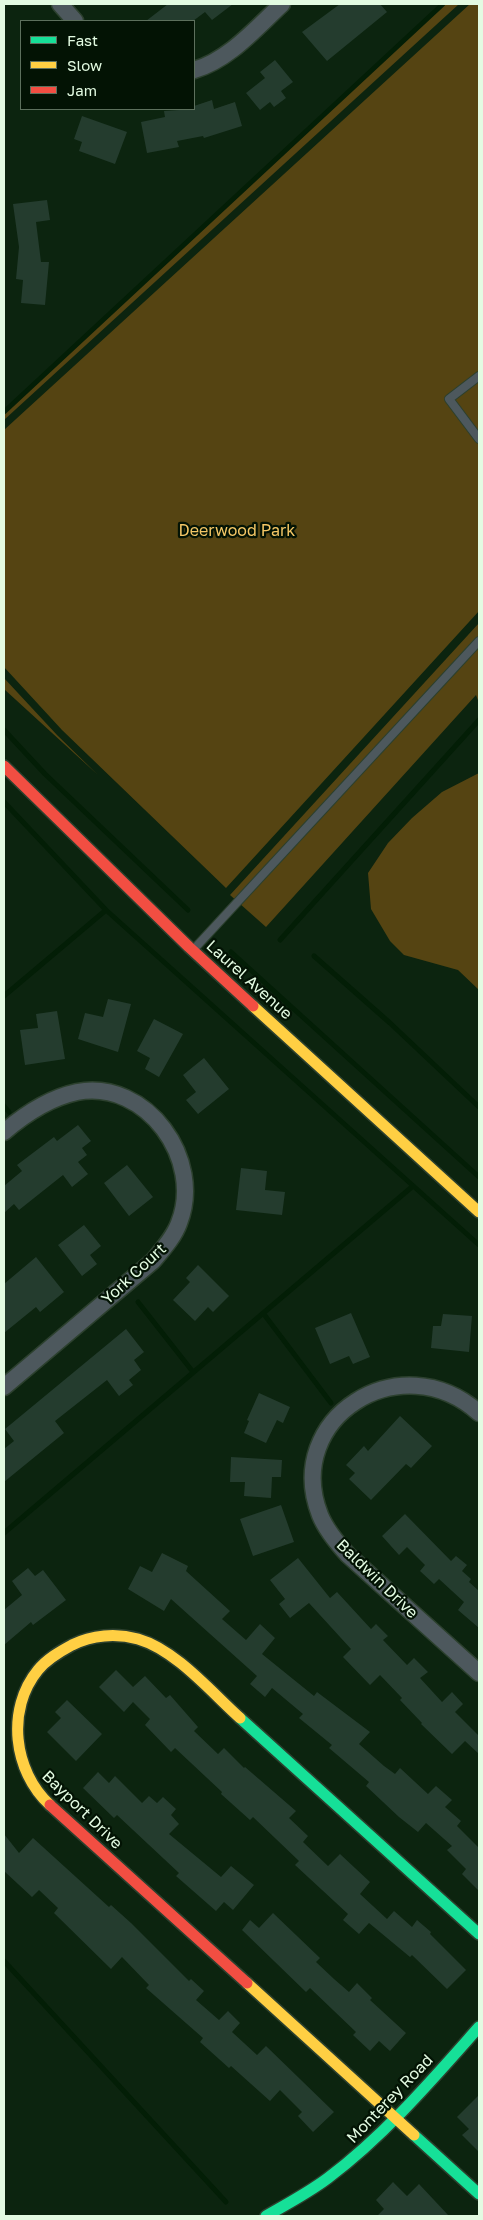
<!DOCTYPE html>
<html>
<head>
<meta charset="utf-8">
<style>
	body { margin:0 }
	#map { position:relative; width:483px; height:2220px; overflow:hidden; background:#0c240f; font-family:"Golos Text",sans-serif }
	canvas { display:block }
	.frame { position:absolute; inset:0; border:5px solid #e3fbe2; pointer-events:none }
	.legend { position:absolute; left:20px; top:20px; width:175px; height:90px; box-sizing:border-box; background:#031304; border:1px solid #5d705d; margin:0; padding:6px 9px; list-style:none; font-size:15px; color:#e3fbe2 }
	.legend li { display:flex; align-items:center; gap:10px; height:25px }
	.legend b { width:25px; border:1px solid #5d705d }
</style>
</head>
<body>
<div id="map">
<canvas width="483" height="2220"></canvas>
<div class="frame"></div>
<ul class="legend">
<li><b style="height:6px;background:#16e098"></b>Fast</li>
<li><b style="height:6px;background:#ffcf43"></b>Slow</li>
<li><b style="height:6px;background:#f24e42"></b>Jam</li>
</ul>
</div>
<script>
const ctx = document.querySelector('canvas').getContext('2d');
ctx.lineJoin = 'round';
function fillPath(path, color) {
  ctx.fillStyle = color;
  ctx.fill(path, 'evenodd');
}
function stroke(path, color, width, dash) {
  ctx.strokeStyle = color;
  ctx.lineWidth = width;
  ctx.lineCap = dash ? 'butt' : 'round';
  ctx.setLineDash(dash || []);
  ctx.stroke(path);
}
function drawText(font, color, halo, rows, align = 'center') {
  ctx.font = font + ' "Golos Text",sans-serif';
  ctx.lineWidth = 4.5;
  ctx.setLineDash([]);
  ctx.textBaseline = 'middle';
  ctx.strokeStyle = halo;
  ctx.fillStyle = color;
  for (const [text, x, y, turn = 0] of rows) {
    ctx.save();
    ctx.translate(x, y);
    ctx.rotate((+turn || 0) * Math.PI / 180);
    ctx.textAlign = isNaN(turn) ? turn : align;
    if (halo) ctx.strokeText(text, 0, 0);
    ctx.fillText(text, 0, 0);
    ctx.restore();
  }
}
fillPath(new Path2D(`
	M 445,4 L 459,4 L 4,420 L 4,413 Z
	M 470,4 L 479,4 L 479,611 L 226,888 L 62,730 L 4,667 L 4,430 Z
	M 479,623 L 479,703 L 476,695 L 266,927 L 230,895 Z
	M 4,678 L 57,735 L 98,775 L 4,689 Z
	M 479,773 L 479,990 L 458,970 L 404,955 L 390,941 L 371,909 L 368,873 L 388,843 L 412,818 L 442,792 Z`), '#554412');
stroke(new Path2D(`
	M 4,412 L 443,4
	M 4,730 L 45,774 L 188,910
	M 4,802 L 106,910 L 479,1245
	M 280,940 L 479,720
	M 231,952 L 479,1177
	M 314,956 L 390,1023 L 479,1107
	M 4,996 L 106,910
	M 4,1106 L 9,1112
	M 138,1302 L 193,1372
	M 263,1313 L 331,1403
	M 4,1533 L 413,1186
	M 4,1961 L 226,2202`), '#031e06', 5);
fillPath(new Path2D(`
	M 168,4 L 233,4 L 212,20 L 205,12 L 193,21 L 146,21 Z
	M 340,4 L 380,4 L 387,12 L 327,61 L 302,32 Z
	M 275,60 L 293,82 L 281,91 L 286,98 L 274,107 L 270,102 L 260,110 L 246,93 L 265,78 L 260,72 Z
	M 212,100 L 214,109 L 235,102 L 242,126 L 204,138 L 203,136 L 177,141 L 179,147 L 147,153 L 141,122 L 165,117 L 164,111 L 194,109 L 194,106 Z
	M 82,116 L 127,132 L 115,164 L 79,151 L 82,142 L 74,139 Z
	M 47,200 L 50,220 L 36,222 L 41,262 L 49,262 L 45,305 L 21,303 L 23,280 L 16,279 L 19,247 L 13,204 Z
	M 108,999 L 131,1004 L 118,1052 L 78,1039 L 85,1013 L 103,1017 Z
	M 57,1011 L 65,1059 L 25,1065 L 20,1030 L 38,1028 L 36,1014 Z
	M 154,1019 L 183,1034 L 159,1077 L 145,1069 L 150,1058 L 137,1051 Z
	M 204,1058 L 229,1089 L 198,1114 L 186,1100 L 196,1092 L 183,1075 Z
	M 78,1125 L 91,1141 L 82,1148 L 87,1155 L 78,1162 L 88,1174 L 72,1187 L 63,1175 L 19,1210 L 14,1204 L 4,1213 L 4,1186 L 22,1171 L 17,1165 L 54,1137 L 57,1141 Z
	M 127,1165 L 153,1197 L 129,1216 L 104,1183 Z
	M 241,1168 L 267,1171 L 265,1190 L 285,1192 L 282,1215 L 236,1210 Z
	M 84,1225 L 101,1246 L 90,1255 L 97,1264 L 82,1276 L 58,1245 Z
	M 36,1257 L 64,1292 L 40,1312 L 36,1307 L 4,1333 L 4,1284 Z
	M 198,1265 L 229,1296 L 213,1312 L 208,1307 L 195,1321 L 173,1300 L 190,1282 L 186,1278 Z
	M 351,1313 L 370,1357 L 353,1364 L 349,1356 L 330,1364 L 315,1328 Z
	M 443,1314 L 472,1316 L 469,1352 L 431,1348 L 433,1326 L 441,1326 Z
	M 126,1329 L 144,1352 L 134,1360 L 141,1370 L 129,1380 L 133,1385 L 119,1396 L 107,1380 L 55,1421 L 64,1433 L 4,1482 L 4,1449 L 14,1441 L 5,1429 Z
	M 259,1393 L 290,1407 L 283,1423 L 277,1420 L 266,1443 L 244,1433 L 249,1421 L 247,1420 Z
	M 400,1416 L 432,1446 L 411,1468 L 406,1464 L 371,1500 L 349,1479 L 355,1473 L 346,1465 L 364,1446 L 368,1451 Z
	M 231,1457 L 282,1460 L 281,1477 L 272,1477 L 271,1498 L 244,1496 L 245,1482 L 230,1482 Z
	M 281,1505 L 294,1542 L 253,1556 L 240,1519 Z
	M 405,1514 L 451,1561 L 456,1556 L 467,1565 L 462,1571 L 471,1579 L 469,1582 L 479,1591 L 479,1628 L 458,1610 L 464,1602 L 439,1579 L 434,1584 L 420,1571 L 425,1565 L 407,1547 L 399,1555 L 382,1536 Z
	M 162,1553 L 188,1566 L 186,1571 L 230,1611 L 222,1619 L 246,1640 L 260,1624 L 275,1638 L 262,1654 L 314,1696 L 317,1692 L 370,1732 L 359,1744 L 384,1766 L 395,1774 L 400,1768 L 428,1794 L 436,1786 L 452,1800 L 445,1807 L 461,1821 L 457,1826 L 479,1848 L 479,1891 L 462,1874 L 466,1869 L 447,1850 L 452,1846 L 426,1823 L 418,1832 L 399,1817 L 366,1786 L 369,1782 L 329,1748 L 332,1745 L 299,1718 L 303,1714 L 272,1688 L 265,1697 L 250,1684 L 257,1676 L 171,1599 L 164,1611 L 128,1589 L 140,1566 L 152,1572 Z
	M 298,1558 L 330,1598 L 337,1592 L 371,1629 L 376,1624 L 388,1636 L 383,1640 L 407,1665 L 414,1658 L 428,1672 L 420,1678 L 442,1702 L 452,1692 L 463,1704 L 455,1712 L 479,1736 L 479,1754 L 465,1741 L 452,1754 L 421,1724 L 422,1723 L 400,1700 L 402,1698 L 380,1675 L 370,1685 L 343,1657 L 351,1649 L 309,1603 L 290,1618 L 279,1604 L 285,1599 L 270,1580 Z
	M 28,1568 L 35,1576 L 43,1570 L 66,1600 L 33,1625 L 31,1622 L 4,1645 L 4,1610 L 22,1595 L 12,1581 Z
	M 116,1670 L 133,1687 L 145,1676 L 166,1698 L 170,1695 L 198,1727 L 194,1731 L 218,1754 L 224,1748 L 244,1768 L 245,1767 L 296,1811 L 289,1818 L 308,1836 L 303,1842 L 328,1866 L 340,1854 L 370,1882 L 360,1894 L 387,1919 L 394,1911 L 412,1927 L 417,1920 L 431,1932 L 430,1934 L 466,1970 L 447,1989 L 412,1955 L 410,1957 L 369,1923 L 359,1934 L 343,1920 L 348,1914 L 295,1865 L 299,1861 L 253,1817 L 250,1820 L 221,1794 L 222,1792 L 175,1748 L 171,1752 L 145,1725 L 150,1719 L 133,1702 L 124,1712 L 99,1687 Z
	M 67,1700 L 102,1734 L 76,1761 L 47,1732 L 61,1718 L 55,1712 Z
	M 98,1772 L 109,1783 L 115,1776 L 142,1803 L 149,1796 L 157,1803 L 163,1797 L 176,1809 L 171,1815 L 179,1824 L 169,1834 L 221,1877 L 231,1866 L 254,1885 L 233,1910 L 224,1902 L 216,1911 L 176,1876 L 179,1873 L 117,1815 L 114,1818 L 83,1788 Z
	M 4,1834 L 19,1853 L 33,1838 L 109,1907 L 111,1905 L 131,1923 L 189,1981 L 191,1979 L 204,1991 L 196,2000 L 219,2020 L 228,2011 L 240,2023 L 232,2032 L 257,2055 L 266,2046 L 334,2112 L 313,2132 L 298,2116 L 302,2112 L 280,2090 L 270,2101 L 231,2066 L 229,2068 L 200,2042 L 203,2038 L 146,1988 L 149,1985 L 122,1957 L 111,1969 L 54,1913 L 58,1908 L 39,1890 L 32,1897 L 4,1871 Z
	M 273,1913 L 320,1958 L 316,1962 L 334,1979 L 349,1992 L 357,1983 L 372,1998 L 370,2000 L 406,2033 L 390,2051 L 379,2041 L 370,2051 L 353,2035 L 356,2032 L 310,1988 L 306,1992 L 242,1930 L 250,1920 L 259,1928 Z
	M 479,2095 L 479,2152 L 462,2135 L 469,2129 L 457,2117 Z
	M 393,2182 L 407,2196 L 419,2184 L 449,2216 L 377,2216 L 384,2209 L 376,2200 Z`), '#243c2e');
const lane = new Path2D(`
	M 479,376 L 449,399 L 479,439
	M 194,949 L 479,641`);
const street = new Path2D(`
	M 60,4 L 75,21
	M 194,70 C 229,60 256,28 282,4
	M 4,1132 C 25,1114 49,1098 77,1092 C 147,1079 204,1160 179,1223 C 174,1237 163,1249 153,1261 L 4,1387
	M 479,1413 C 401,1343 282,1418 320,1515 C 326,1530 337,1543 348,1555 L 479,1673`);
const fast = new Path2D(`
	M 240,1718 L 479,1934
	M 414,2135 L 479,2194
	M 266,2216 C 287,2204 308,2193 328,2178 C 385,2135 432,2080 479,2027`);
const slow = new Path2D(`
	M 253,1006 L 479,1212
	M 50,1805 C 13,1771 6,1709 38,1670 C 47,1659 59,1652 72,1645 C 92,1635 116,1633 138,1639 C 176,1650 211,1692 240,1718
	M 247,1983 L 414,2135`);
const jam = new Path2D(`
	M 4,766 L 189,947 L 253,1006
	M 50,1805 L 247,1983`);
stroke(lane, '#2c402e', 10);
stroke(street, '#2c402e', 19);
stroke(fast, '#2c402e', 14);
stroke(slow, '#2c402e', 14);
stroke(jam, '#2c402e', 14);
stroke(lane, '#4d585d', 8);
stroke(street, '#4d585d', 16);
stroke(fast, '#16e098', 11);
stroke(slow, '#ffcf43', 11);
stroke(jam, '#f24e42', 11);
drawText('16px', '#f4c766', '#031304', [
	["Deerwood Park",237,531]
]);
drawText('16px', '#e3fbe2', '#031304', [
	["Laurel Avenue",249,980,42],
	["York Court",134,1274,-43],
	["Baldwin Drive",377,1579,44],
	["Bayport Drive",82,1810,44],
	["Monterey Road",390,2099,-46]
]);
</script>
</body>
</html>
